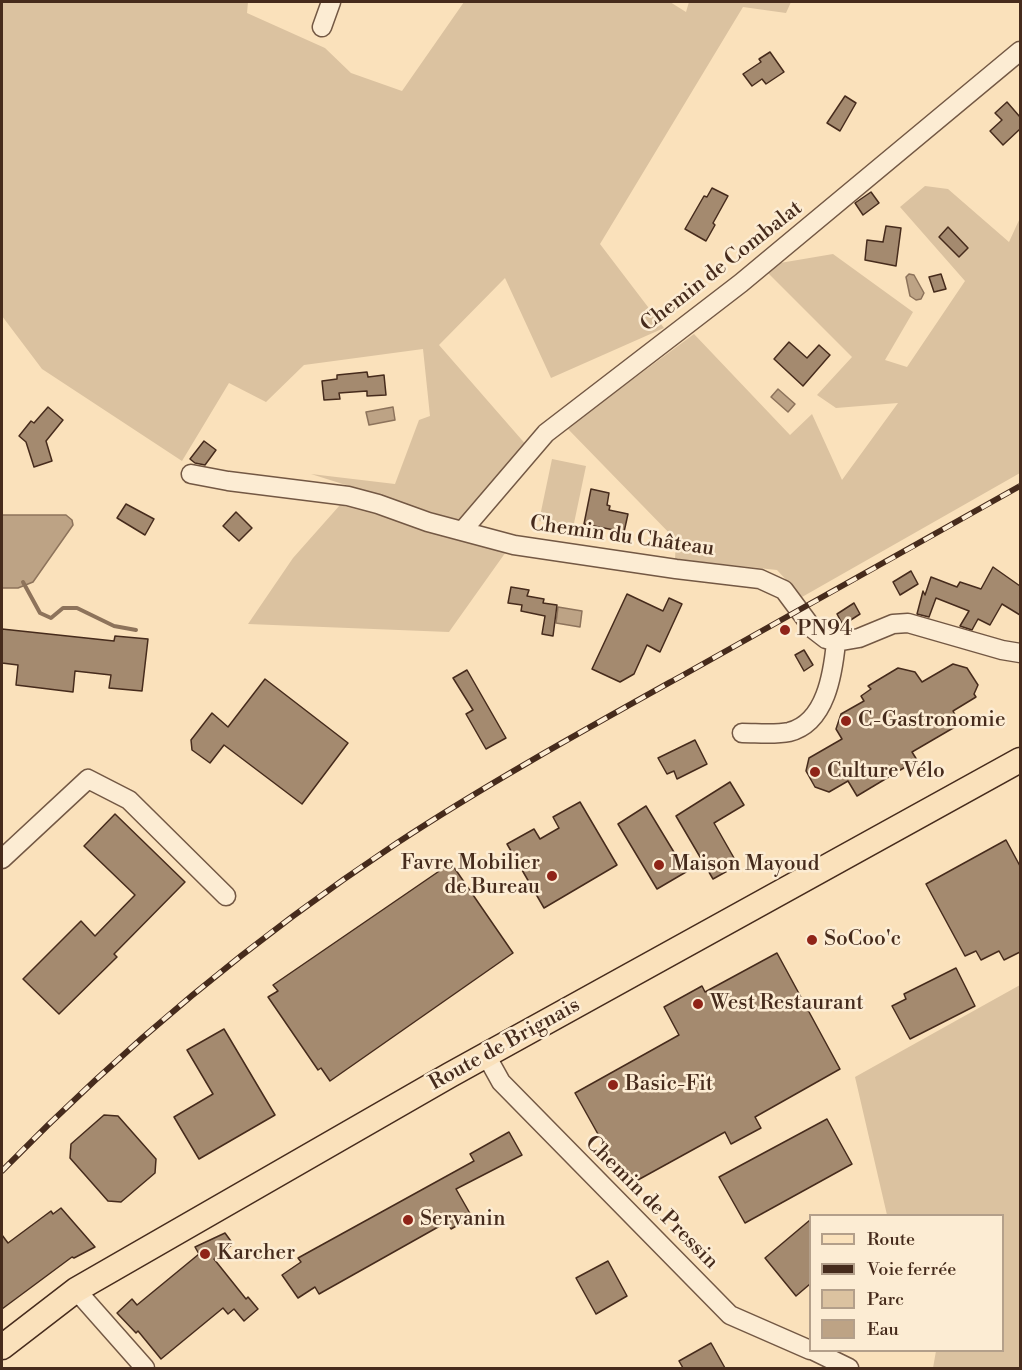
<!DOCTYPE html>
<html>
<head>
<meta charset="utf-8">
<style>
	body { margin:0 }
	#map { position:relative; width:1022px; height:1370px; overflow:hidden; background:#fae1bb; font-family:"Libre Bodoni",serif }
	canvas { display:block }
	.frame { position:absolute; inset:0; border:3px solid #462b1c; pointer-events:none }
	.legend { position:absolute; left:809px; top:1214px; width:195px; height:138px; box-sizing:border-box; background:#fcecd3; border:2px solid #b39f8a; margin:0; padding:8px 10px; list-style:none; font-size:18px; color:#462b1c }
	.legend li { display:flex; align-items:center; gap:12px; height:30px }
	.legend b { width:30px; border:2px solid #b39f8a }
</style>
</head>
<body>
<div id="map">
<canvas width="1022" height="1370"></canvas>
<div class="frame"></div>
<ul class="legend">
<li><b style="height:8px;background:#fae1bb"></b>Route</li>
<li><b style="height:8px;background:#462b1c"></b>Voie ferrée</li>
<li><b style="height:16px;background:#dbc2a0"></b>Parc</li>
<li><b style="height:16px;background:#bda385"></b>Eau</li>
</ul>
</div>
<script>
const ctx = document.querySelector('canvas').getContext('2d');
ctx.lineJoin = 'round';
function fillPath(path, color) {
  ctx.fillStyle = color;
  ctx.fill(path, 'evenodd');
}
function stroke(path, color, width, dash) {
  ctx.strokeStyle = color;
  ctx.lineWidth = width;
  ctx.lineCap = dash ? 'butt' : 'round';
  ctx.setLineDash(dash || []);
  ctx.stroke(path);
}
function drawText(font, color, halo, rows, align = 'center') {
  ctx.font = font + ' "Libre Bodoni",serif';
  ctx.lineWidth = 5;
  ctx.setLineDash([]);
  ctx.textBaseline = 'middle';
  ctx.strokeStyle = halo;
  ctx.fillStyle = color;
  for (const [text, x, y, turn = 0] of rows) {
    ctx.save();
    ctx.translate(x, y);
    ctx.rotate((+turn || 0) * Math.PI / 180);
    ctx.textAlign = isNaN(turn) ? turn : align;
    if (halo) ctx.strokeText(text, 0, 0);
    ctx.fillText(text, 0, 0);
    ctx.restore();
  }
}
fillPath(new Path2D(`
	M 2,2 L 248,2 L 247,13 L 325,48 L 351,73 L 402,91 L 464,2 L 670,2 L 686,12 L 689,2 L 791,2 L 786,13 L 743,7 L 600,244 L 664,328 L 551,378 L 505,278 L 439,345 L 528,447 L 463,522 L 311,474 L 395,484 L 419,420 L 430,416 L 423,349 L 304,365 L 266,402 L 229,383 L 182,461 L 42,369 L 2,316 Z
	M 925,186 L 948,189 L 1009,242 L 1020,218 L 1020,473 L 802,597 L 777,570 L 675,559 L 676,540 L 567,428 L 694,334 L 790,435 L 812,414 L 842,480 L 898,403 L 836,408 L 817,395 L 852,357 L 768,273 L 780,263 L 833,254 L 913,312 L 885,360 L 907,367 L 965,281 L 900,207 Z
	M 552,459 L 586,466 L 573,528 L 539,521 Z
	M 340,505 L 508,549 L 449,632 L 248,624 L 293,558 Z
	M 1020,985 L 1020,1368 L 933,1368 L 936,1351 L 1002,1350 L 1002,1216 L 887,1215 L 855,1077 Z`), '#dbc2a0');
const water = new Path2D(`
	M 909,274 L 914,275 L 924,293 L 921,299 L 916,300 L 910,296 L 906,277 Z
	M 778,389 L 795,404 L 788,412 L 771,397 Z
	M 393,407 L 395,420 L 369,425 L 366,412 Z
	M 2,515 L 66,515 L 72,520 L 73,525 L 33,582 L 18,588 L 2,588 Z
	M 558,607 L 582,611 L 580,627 L 556,623 Z`);
fillPath(water, '#bda385');
stroke(water, '#8d735b', 1.5);
stroke(new Path2D(`
	M 23,582 L 40,613 L 51,618 L 63,608 L 77,608 L 114,626 L 136,630`), '#8d735b', 4);
const building = new Path2D(`
	M 770,52 L 784,72 L 766,84 L 762,79 L 752,86 L 743,74 L 761,62 L 759,59 Z
	M 845,96 L 856,103 L 840,131 L 827,123 Z
	M 1007,102 L 1020,117 L 1020,129 L 1003,145 L 990,131 L 1002,120 L 995,113 Z
	M 712,188 L 728,196 L 713,223 L 715,225 L 706,241 L 685,229 L 704,196 L 707,197 Z
	M 871,192 L 879,203 L 863,215 L 855,203 Z
	M 886,226 L 901,228 L 896,266 L 865,260 L 867,240 L 883,242 Z
	M 948,227 L 968,248 L 959,257 L 939,237 Z
	M 941,274 L 946,289 L 934,292 L 929,277 Z
	M 789,342 L 807,358 L 819,345 L 830,355 L 803,386 L 774,359 Z
	M 367,372 L 368,377 L 384,375 L 386,395 L 367,396 L 367,391 L 339,393 L 340,399 L 324,400 L 322,381 L 337,379 L 337,375 Z
	M 48,407 L 63,420 L 46,441 L 52,461 L 34,467 L 26,442 L 19,436 L 31,421 L 34,423 Z
	M 204,441 L 216,450 L 205,465 L 195,463 L 190,459 Z
	M 591,489 L 609,493 L 607,505 L 610,506 L 609,510 L 628,514 L 624,532 L 584,524 Z
	M 126,504 L 154,519 L 145,535 L 117,518 Z
	M 236,512 L 252,528 L 239,541 L 223,526 Z
	M 993,567 L 1020,586 L 1020,615 L 1002,604 L 990,625 L 978,619 L 972,630 L 960,626 L 969,611 L 936,598 L 929,617 L 917,614 L 923,591 L 925,595 L 931,577 L 957,587 L 960,582 L 981,589 Z
	M 911,571 L 918,584 L 900,595 L 893,582 Z
	M 511,587 L 529,590 L 527,596 L 544,599 L 543,603 L 557,605 L 553,636 L 542,634 L 545,616 L 521,611 L 522,605 L 508,603 Z
	M 627,594 L 663,611 L 669,598 L 682,604 L 660,652 L 647,645 L 634,674 L 620,682 L 592,669 Z
	M 854,603 L 860,614 L 843,625 L 837,614 Z
	M 2,629 L 114,641 L 115,636 L 148,639 L 142,691 L 109,688 L 111,675 L 75,671 L 73,692 L 16,685 L 18,665 L 2,663 Z
	M 804,650 L 813,665 L 804,671 L 795,655 Z
	M 953,664 L 967,668 L 978,685 L 974,694 L 976,697 L 953,711 L 960,724 L 912,752 L 917,760 L 857,796 L 848,781 L 829,792 L 815,787 L 806,771 L 809,758 L 842,739 L 836,729 L 841,714 L 864,701 L 861,696 L 871,689 L 868,686 L 898,668 L 915,672 L 922,682 Z
	M 467,670 L 506,738 L 486,749 L 466,714 L 473,710 L 453,678 Z
	M 265,679 L 348,743 L 302,804 L 224,745 L 210,763 L 192,750 L 191,740 L 212,713 L 228,727 Z
	M 695,740 L 707,764 L 677,779 L 674,771 L 667,774 L 658,758 Z
	M 730,782 L 744,805 L 714,823 L 738,865 L 713,879 L 676,816 Z
	M 580,802 L 617,865 L 544,908 L 507,844 L 534,829 L 540,839 L 559,828 L 553,817 Z
	M 646,806 L 686,872 L 657,889 L 618,824 Z
	M 115,814 L 185,882 L 114,954 L 117,957 L 59,1014 L 23,979 L 81,921 L 95,936 L 135,895 L 84,846 Z
	M 1006,840 L 1020,866 L 1020,952 L 1004,960 L 999,951 L 981,960 L 976,951 L 965,956 L 926,884 Z
	M 451,863 L 513,953 L 330,1081 L 321,1068 L 318,1070 L 268,997 L 278,991 L 273,985 Z
	M 777,953 L 840,1069 L 755,1117 L 761,1128 L 731,1144 L 725,1132 L 627,1186 L 575,1093 L 679,1035 L 664,1007 L 702,986 L 705,992 Z
	M 956,968 L 975,1006 L 910,1039 L 892,1006 L 906,999 L 904,994 Z
	M 224,1029 L 275,1115 L 199,1159 L 174,1117 L 213,1094 L 187,1050 Z
	M 104,1115 L 118,1116 L 156,1159 L 155,1173 L 121,1202 L 108,1201 L 70,1158 L 71,1144 Z
	M 827,1119 L 852,1164 L 745,1223 L 719,1177 Z
	M 509,1132 L 522,1155 L 456,1189 L 472,1217 L 451,1229 L 447,1222 L 319,1294 L 315,1287 L 298,1298 L 282,1275 L 301,1262 L 298,1258 L 474,1161 L 470,1154 Z
	M 61,1208 L 95,1247 L 74,1258 L 72,1257 L 2,1309 L 2,1235 L 8,1243 L 51,1211 L 53,1214 Z
	M 810,1220 L 810,1284 L 796,1296 L 765,1258 Z
	M 225,1233 L 233,1244 L 214,1259 L 246,1299 L 248,1297 L 258,1309 L 244,1321 L 234,1309 L 228,1314 L 223,1308 L 161,1359 L 138,1331 L 136,1333 L 117,1313 L 132,1299 L 137,1305 L 199,1254 L 195,1247 Z
	M 608,1261 L 627,1296 L 596,1314 L 576,1278 Z
	M 711,1343 L 725,1368 L 683,1368 L 679,1361 Z`);
fillPath(building, '#a48a6f');
stroke(building, '#462b1c', 1.5);
const minor = new Path2D(`
	M 322,27 L 331,2
	M 191,474 L 228,481 L 348,496 L 378,504 L 428,522 L 514,545 L 676,569 L 760,579 L 784,590 L 813,629 L 826,639 L 836,642 L 859,638 L 893,624 L 908,623 L 1002,650 L 1020,653
	M 463,530 L 546,433 L 741,283 L 1020,51
	M 742,733 C 757,733 775,735 789,732 C 826,723 833,673 836,642
	M 2,859 L 88,779 L 129,800 L 226,896
	M 486,1055 L 501,1082 L 730,1315 L 810,1350
	M 76,1290 L 145,1368
	M 812,1350 L 849,1368`);
const major = new Path2D(`
	M 2,1347 L 76,1290 L 450,1075 L 1020,760`);
stroke(minor, '#735844', 21);
stroke(major, '#462b1c', 27);
stroke(minor, '#fcecd3', 18);
stroke(major, '#fae1bb', 24);
const rail = new Path2D(`
	M 2,1171 C 122,1048 254,938 397,843 C 490,782 588,728 685,674 C 797,611 909,549 1020,486`);
stroke(rail, '#462b1c', 6);
stroke(rail, '#fcecd3', 4, [11]);
for (const [x, y, r, color] of [
	[785,630,6,"#8f2418"],
	[846,721,6,"#8f2418"],
	[815,772,6,"#8f2418"],
	[659,865,6,"#8f2418"],
	[552,876,6,"#8f2418"],
	[812,940,6,"#8f2418"],
	[698,1004,6,"#8f2418"],
	[613,1085,6,"#8f2418"],
	[408,1220,6,"#8f2418"],
	[205,1254,6,"#8f2418"]
]) {
  const dot = new Path2D();
  dot.arc(x, y, r, 0, 2 * Math.PI);
  ctx.fillStyle = color;
  ctx.fill(dot);
  stroke(dot, '#fcecd3', 2);
}
drawText('21px', '#462b1c', '#fcecd3', [
	["Chemin de Combalat",722,267,-38],
	["Chemin du Château",622,537,8],
	["Route de Brignais",505,1045,-29],
	["Chemin de Pressin",651,1203,45]
]);
drawText('21px', '#462b1c', '#fcecd3', [
	["PN94",797,630],
	["C-Gastronomie",858,721],
	["Culture Vélo",827,772],
	["Favre Mobilier",540,864,"right"],
	["de Bureau",540,888,"right"],
	["Maison Mayoud",671,865],
	["SoCoo'c",824,940],
	["West Restaurant",710,1004],
	["Basic-Fit",625,1085],
	["Servanin",420,1220],
	["Karcher",217,1254]
], 'left');
</script>
</body>
</html>
